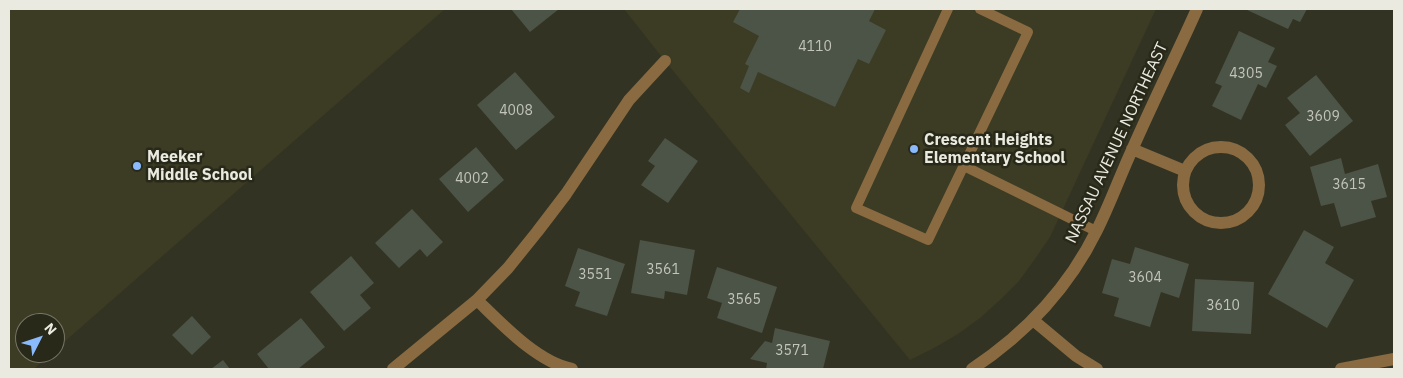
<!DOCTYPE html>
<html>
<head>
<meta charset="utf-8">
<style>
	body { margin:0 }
	#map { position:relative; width:1403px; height:378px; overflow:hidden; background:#333323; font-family:"IBM Plex Sans",sans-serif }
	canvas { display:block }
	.frame { position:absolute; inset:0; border:10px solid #ebeae1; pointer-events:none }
	.north { position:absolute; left:15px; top:313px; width:50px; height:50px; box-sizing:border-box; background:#292919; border:1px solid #777669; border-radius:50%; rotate:49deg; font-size:14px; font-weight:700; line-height:20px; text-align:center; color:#ebeae1 }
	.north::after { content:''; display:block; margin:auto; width:18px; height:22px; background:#8abafc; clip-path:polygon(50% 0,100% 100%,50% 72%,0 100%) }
</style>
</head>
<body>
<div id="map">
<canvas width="1403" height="378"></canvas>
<div class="frame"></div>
<div class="north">N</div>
</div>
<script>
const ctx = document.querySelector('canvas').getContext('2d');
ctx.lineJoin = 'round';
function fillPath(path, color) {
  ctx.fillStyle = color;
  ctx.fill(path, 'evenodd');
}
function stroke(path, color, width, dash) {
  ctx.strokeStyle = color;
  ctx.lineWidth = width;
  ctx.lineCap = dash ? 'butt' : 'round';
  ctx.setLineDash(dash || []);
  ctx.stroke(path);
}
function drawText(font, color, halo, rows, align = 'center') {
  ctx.font = font + ' "IBM Plex Sans",sans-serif';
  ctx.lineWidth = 5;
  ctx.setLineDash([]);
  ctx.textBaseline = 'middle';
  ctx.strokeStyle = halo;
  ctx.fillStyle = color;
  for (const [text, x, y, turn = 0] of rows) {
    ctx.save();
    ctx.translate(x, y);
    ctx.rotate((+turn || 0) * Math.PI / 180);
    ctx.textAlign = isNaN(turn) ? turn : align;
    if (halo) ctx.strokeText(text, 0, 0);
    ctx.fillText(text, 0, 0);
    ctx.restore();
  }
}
fillPath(new Path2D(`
	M 9,9 L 445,9 L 55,350 L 55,323 L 25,323 L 25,353 L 52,353 L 34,369 L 9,369 Z
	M 624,9 L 1156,9 L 1050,237 L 1035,259 L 1019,281 L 1000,300 L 980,318 L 958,334 L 934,348 L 910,360 L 665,61 Z`), '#3c3b24');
fillPath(new Path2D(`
	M 511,9 L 559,9 L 530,32 Z
	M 740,9 L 875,9 L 869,21 L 886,30 L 869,64 L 858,59 L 835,107 L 758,72 L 749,93 L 740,88 L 749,66 L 745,64 L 759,36 L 733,22 Z
	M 1245,9 L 1307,9 L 1300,22 L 1293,19 L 1288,29 Z
	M 1239,31 L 1275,48 L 1268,62 L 1277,66 L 1266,88 L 1258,84 L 1241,120 L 1212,106 L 1222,86 L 1215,83 Z
	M 515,72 L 555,117 L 516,150 L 477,105 Z
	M 1316,75 L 1353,121 L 1310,156 L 1285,125 L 1300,113 L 1287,98 Z
	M 665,138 L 698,161 L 668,203 L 641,185 L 655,166 L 648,161 Z
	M 476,147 L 504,180 L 468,212 L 439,179 Z
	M 1341,158 L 1345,174 L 1378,164 L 1387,197 L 1371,201 L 1376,217 L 1341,227 L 1334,203 L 1321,206 L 1310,167 Z
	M 412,209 L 443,242 L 427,257 L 420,249 L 399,268 L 375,243 Z
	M 1304,230 L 1334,247 L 1325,263 L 1354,280 L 1327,328 L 1268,294 Z
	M 640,240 L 695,250 L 687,295 L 665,291 L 664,299 L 631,293 Z
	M 1135,247 L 1189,264 L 1179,298 L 1161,292 L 1150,327 L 1114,316 L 1119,298 L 1102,293 L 1112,259 L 1130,264 Z
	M 578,248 L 625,264 L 607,316 L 575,306 L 580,292 L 565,286 Z
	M 351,256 L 374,283 L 360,295 L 371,308 L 344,331 L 310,292 Z
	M 717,267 L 777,287 L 762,333 L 717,318 L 722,303 L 707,298 Z
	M 1195,279 L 1254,282 L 1251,334 L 1192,331 Z
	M 192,316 L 211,337 L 192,355 L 172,335 Z
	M 301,318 L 325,347 L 298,369 L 269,369 L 257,354 Z
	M 775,328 L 830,341 L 823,369 L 766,369 L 767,363 L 750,359 L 765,341 L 772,343 Z
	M 223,360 L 230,369 L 211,369 Z`), '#4b5446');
stroke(new Path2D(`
	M 948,9 L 856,208 L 928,240 L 1028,32 L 980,9
	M 964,166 L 1096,231`), '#8a6b41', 10);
stroke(new Path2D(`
	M1183 185a38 38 0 1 1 76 0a38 38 0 1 1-76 0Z
	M 1132,149 L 1185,171
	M 477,300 C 502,324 537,362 572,369
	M 1033,320 L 1076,356 L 1097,369
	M 393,369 L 477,300 L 508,268 L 537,232 L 566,194 L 629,100 L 665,61
	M 972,369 C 1025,334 1069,287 1097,230 C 1110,204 1120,176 1132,150 C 1153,102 1176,56 1197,9
	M 1341,369 L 1394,359`), '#8a6b41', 12);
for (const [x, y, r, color] of [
	[914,149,5,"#8abafc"],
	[137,166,5,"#8abafc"]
]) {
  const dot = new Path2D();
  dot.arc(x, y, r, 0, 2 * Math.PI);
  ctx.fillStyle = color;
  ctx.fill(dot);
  stroke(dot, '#292919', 2);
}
drawText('14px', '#c3c4ba', null, [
	["4110",815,47],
	["4305",1246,74],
	["4008",516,111],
	["3609",1323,117],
	["4002",472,179],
	["3615",1349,185],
	["3561",663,270],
	["3551",595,275],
	["3604",1145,278],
	["3565",744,300],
	["3610",1223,306],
	["3571",792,351]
]);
drawText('bold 16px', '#ebeae1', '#292919', [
	["Crescent Heights",924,140],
	["Elementary School",924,158],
	["Meeker",147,157],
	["Middle School",147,175]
], 'left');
drawText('16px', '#ebeae1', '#292919', [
	["NASSAU AVENUE NORTHEAST",1117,143,-65]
]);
</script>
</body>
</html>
